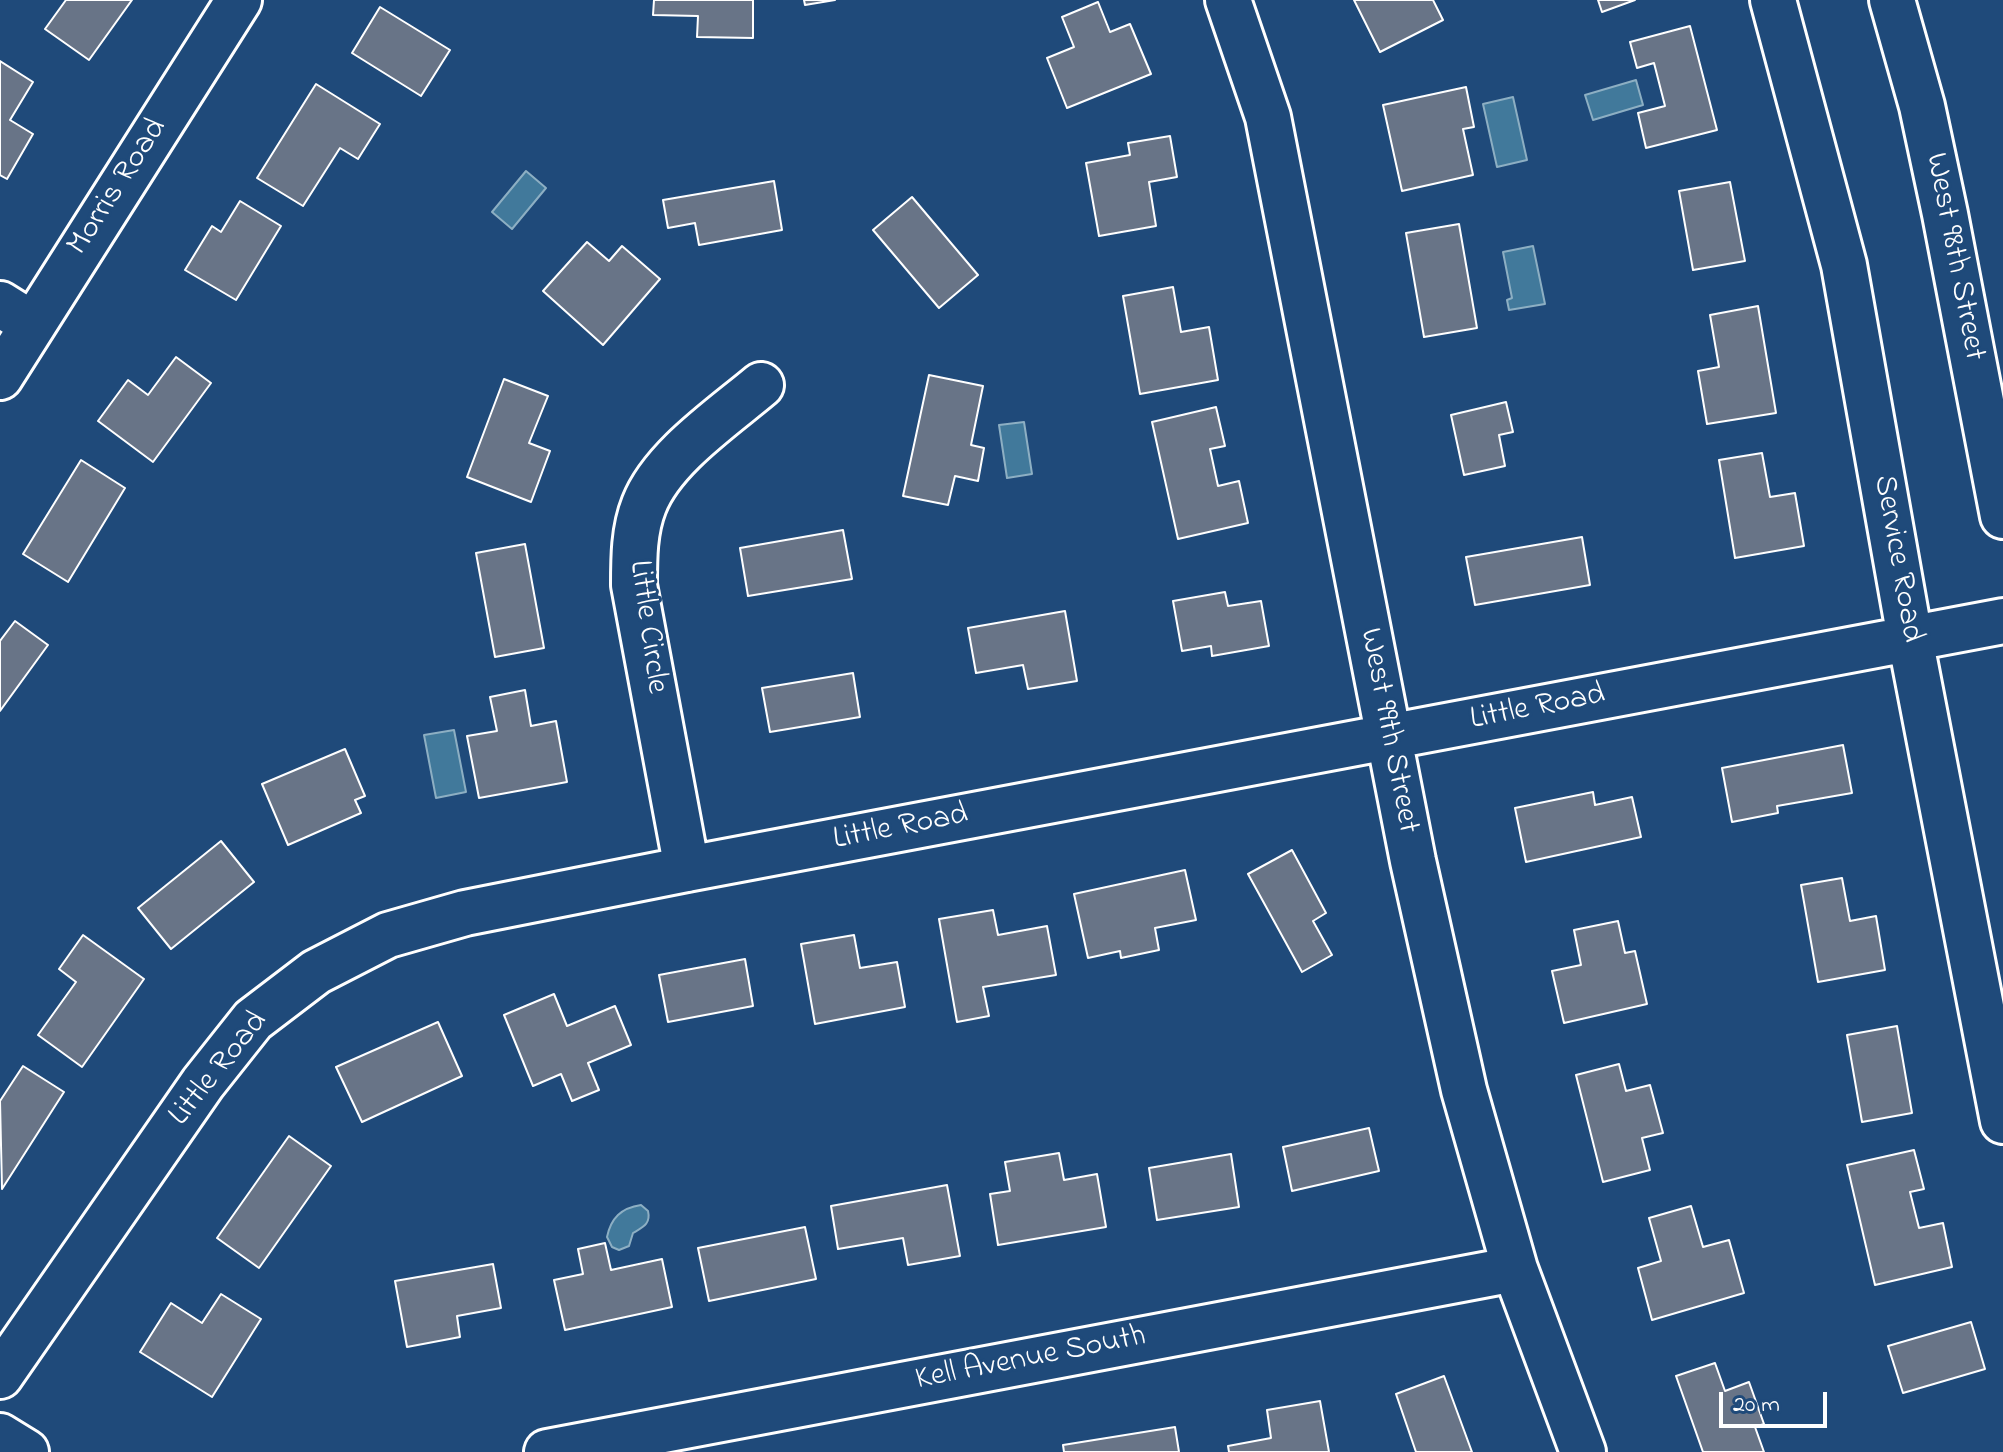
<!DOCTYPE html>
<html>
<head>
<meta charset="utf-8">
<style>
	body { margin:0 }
	#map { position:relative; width:2003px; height:1452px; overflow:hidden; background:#1f4a7a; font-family:"Indie Flower",sans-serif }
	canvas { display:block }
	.scale { position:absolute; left:1719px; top:1392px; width:108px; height:36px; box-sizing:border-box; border:4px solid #fff; border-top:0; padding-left:10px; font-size:24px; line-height:28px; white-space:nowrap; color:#fff; -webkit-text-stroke:6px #1f4a7a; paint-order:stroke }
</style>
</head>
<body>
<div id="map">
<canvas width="2003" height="1452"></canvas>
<div class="scale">20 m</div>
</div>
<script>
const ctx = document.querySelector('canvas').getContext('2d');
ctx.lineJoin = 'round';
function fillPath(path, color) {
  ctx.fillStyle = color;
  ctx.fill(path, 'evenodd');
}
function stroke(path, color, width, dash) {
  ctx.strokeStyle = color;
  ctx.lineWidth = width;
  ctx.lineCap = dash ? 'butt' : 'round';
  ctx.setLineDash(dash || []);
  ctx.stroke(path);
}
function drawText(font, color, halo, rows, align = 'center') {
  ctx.font = font + ' "Indie Flower",sans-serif';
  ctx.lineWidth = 6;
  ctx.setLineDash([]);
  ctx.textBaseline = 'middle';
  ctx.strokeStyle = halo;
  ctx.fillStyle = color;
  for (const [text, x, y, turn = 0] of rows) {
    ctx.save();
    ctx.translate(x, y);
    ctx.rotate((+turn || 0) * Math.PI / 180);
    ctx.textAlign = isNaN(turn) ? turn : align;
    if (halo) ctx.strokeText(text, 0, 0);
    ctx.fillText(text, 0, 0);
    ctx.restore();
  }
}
const water = new Path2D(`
	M 1636,80 L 1643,105 L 1593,120 L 1585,95 Z
	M 1513,97 L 1527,160 L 1497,167 L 1483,104 Z
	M 526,171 L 546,188 L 512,229 L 492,212 Z
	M 1533,246 L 1545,304 L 1509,310 L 1507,300 L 1512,298 L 1503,252 Z
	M 1024,422 L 1032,474 L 1007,478 L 999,425 Z
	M 454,730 L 466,792 L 436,798 L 424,735 Z
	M 641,1205 L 648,1211 C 651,1224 643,1227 633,1233 L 629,1246 L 619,1250 L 612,1247 L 607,1237 C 611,1218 621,1208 641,1205 Z`);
fillPath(water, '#41799b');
stroke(water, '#8dafc3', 2);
const building = new Path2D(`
	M 66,0 L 132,0 L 89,60 L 45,29 Z
	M 654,0 L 753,0 L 753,38 L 697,37 L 698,16 L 653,15 Z
	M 804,0 L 835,0 L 805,5 Z
	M 1354,0 L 1433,0 L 1443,20 L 1380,52 Z
	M 1598,0 L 1635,0 L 1602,12 Z
	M 1098,2 L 1110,32 L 1130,24 L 1151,74 L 1067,108 L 1047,58 L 1074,47 L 1062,17 Z
	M 380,7 L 450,50 L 421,96 L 352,53 Z
	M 1690,26 L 1717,130 L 1646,148 L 1638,113 L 1665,106 L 1654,63 L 1637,68 L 1630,42 Z
	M 0,61 L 33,82 L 10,120 L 33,134 L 7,179 L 0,175 Z
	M 316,84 L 380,124 L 358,159 L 340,148 L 303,206 L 257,178 Z
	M 1466,87 L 1474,127 L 1463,129 L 1473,175 L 1402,191 L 1383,105 Z
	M 1170,136 L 1177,177 L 1149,182 L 1156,226 L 1099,236 L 1086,163 L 1130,155 L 1128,143 Z
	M 774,181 L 782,230 L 699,245 L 695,223 L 668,228 L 663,200 Z
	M 1730,182 L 1745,261 L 1693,270 L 1679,191 Z
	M 912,197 L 978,275 L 939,308 L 873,230 Z
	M 240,201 L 281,226 L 236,300 L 185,270 L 212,226 L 221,232 Z
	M 1459,224 L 1477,328 L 1424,337 L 1406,233 Z
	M 587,242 L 609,261 L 622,246 L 660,279 L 603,345 L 543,291 Z
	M 1173,287 L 1181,332 L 1209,327 L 1218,380 L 1140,394 L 1123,296 Z
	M 1758,306 L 1776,413 L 1707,424 L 1698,371 L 1719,367 L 1710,315 Z
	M 176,357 L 211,383 L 153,462 L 98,421 L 128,380 L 148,395 Z
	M 929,375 L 983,386 L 971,445 L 984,448 L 978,481 L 955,476 L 948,505 L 903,496 Z
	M 504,379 L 548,396 L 529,443 L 550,451 L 531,502 L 467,477 Z
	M 1506,402 L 1513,432 L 1499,435 L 1505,466 L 1464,475 L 1451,415 Z
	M 1216,407 L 1225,446 L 1210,449 L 1218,486 L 1239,481 L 1248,523 L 1178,539 L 1152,422 Z
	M 1762,453 L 1770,497 L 1795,493 L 1804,546 L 1735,558 L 1719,460 Z
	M 81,460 L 125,488 L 68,582 L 23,554 Z
	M 843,530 L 852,579 L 748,596 L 740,548 Z
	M 1582,537 L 1590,585 L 1475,605 L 1466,557 Z
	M 525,544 L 544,648 L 495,657 L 476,553 Z
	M 1225,592 L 1228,606 L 1261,601 L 1269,646 L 1212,656 L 1211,646 L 1182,651 L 1173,601 Z
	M 1065,611 L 1077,681 L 1028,689 L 1023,665 L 976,673 L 968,628 Z
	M 15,621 L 48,645 L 0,711 L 0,641 Z
	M 853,673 L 860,717 L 770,732 L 762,688 Z
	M 525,690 L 531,726 L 556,721 L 567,782 L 479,798 L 467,736 L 497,731 L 490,697 Z
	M 1843,745 L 1852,793 L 1777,806 L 1778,813 L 1732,822 L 1722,768 Z
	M 345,749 L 365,796 L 355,800 L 361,813 L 288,845 L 262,784 Z
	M 1593,792 L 1595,805 L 1632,797 L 1641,837 L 1526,862 L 1515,808 Z
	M 221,841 L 254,882 L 171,949 L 138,908 Z
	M 1292,850 L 1326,913 L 1313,921 L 1332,955 L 1302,972 L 1248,874 Z
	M 1185,870 L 1196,920 L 1155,928 L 1159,950 L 1121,958 L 1120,951 L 1088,958 L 1074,894 Z
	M 1842,878 L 1850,921 L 1876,916 L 1885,970 L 1818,982 L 1801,885 Z
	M 993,910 L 998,935 L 1047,926 L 1056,975 L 983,987 L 989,1016 L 957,1022 L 939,919 Z
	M 1618,921 L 1625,953 L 1635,951 L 1647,1004 L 1564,1023 L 1552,971 L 1581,965 L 1574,930 Z
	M 83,935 L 144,979 L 82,1067 L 38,1035 L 76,982 L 59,969 Z
	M 854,935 L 860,968 L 897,962 L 905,1007 L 815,1024 L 801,944 Z
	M 745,959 L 753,1006 L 668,1022 L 659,975 Z
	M 554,994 L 567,1026 L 615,1006 L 631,1045 L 588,1063 L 599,1090 L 572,1101 L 561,1074 L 533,1086 L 504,1015 Z
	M 438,1022 L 462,1076 L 362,1122 L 336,1067 Z
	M 1897,1026 L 1912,1113 L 1862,1122 L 1847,1035 Z
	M 1619,1064 L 1626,1091 L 1650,1085 L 1663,1133 L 1642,1138 L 1650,1170 L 1603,1182 L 1576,1075 Z
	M 23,1066 L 64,1092 L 2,1189 L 0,1101 Z
	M 1369,1128 L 1379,1171 L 1292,1191 L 1283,1147 Z
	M 289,1136 L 331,1166 L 259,1268 L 217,1238 Z
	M 1914,1150 L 1924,1189 L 1910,1192 L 1919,1228 L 1943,1223 L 1952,1267 L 1875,1285 L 1847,1165 Z
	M 1059,1153 L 1064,1180 L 1097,1174 L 1106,1227 L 998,1245 L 990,1194 L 1010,1191 L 1005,1162 Z
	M 1231,1154 L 1239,1207 L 1157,1220 L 1149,1168 Z
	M 947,1185 L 960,1256 L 908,1265 L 903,1238 L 838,1249 L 831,1206 Z
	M 1691,1206 L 1703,1247 L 1729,1240 L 1744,1293 L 1652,1320 L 1638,1268 L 1661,1261 L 1649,1218 Z
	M 805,1227 L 816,1279 L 709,1301 L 698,1248 Z
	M 605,1243 L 611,1270 L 662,1259 L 672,1307 L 565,1330 L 554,1280 L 583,1274 L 578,1249 Z
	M 493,1264 L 501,1308 L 457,1316 L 460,1337 L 407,1347 L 395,1281 Z
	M 221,1294 L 261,1319 L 212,1397 L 140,1352 L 171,1303 L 202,1323 Z
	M 1971,1322 L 1985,1369 L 1903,1393 L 1888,1346 Z
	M 1715,1363 L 1725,1391 L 1749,1382 L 1764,1424 L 1755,1427 L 1764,1452 L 1703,1452 L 1676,1376 Z
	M 1444,1376 L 1472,1452 L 1416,1452 L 1396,1394 Z
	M 1320,1401 L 1329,1452 L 1229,1452 L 1228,1446 L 1271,1438 L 1267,1410 Z
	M 1175,1427 L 1179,1452 L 1064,1452 L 1063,1445 Z`);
fillPath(building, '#687487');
stroke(building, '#fff', 2);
const minor = new Path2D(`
	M 1228,0 L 1268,117 L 1413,861 L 1464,1090 L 1515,1269 L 1583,1452
	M 1773,0 L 1844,265 L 1910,638 L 2003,1121
	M 1892,0 L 1922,106 L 1945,214 L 2003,516
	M 0,304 L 32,324
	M 0,377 L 239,0
	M 687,869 L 634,585 C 634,558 634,530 644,505 C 662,458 723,417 761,385
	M 0,1376 L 203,1083 L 253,1020 L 316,972 L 388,935 L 465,913 L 687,869 L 2003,621
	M 0,1436 L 26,1452
	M 547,1452 L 1515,1269`);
stroke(minor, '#fff', 50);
stroke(minor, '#1f4a7a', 44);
drawText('32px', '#fff', '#1f4a7a', [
	["Morris Road",119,188,-57],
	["West 98th Street",1953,257,79],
	["Service Road",1896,559,80],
	["Little Circle",646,627,82],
	["Little Road",1538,709,-11],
	["West 99th Street",1387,731,79],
	["Little Road",901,829,-11],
	["Little Road",220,1070,-51],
	["Kell Avenue South",1031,1360,-11]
]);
</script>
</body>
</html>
